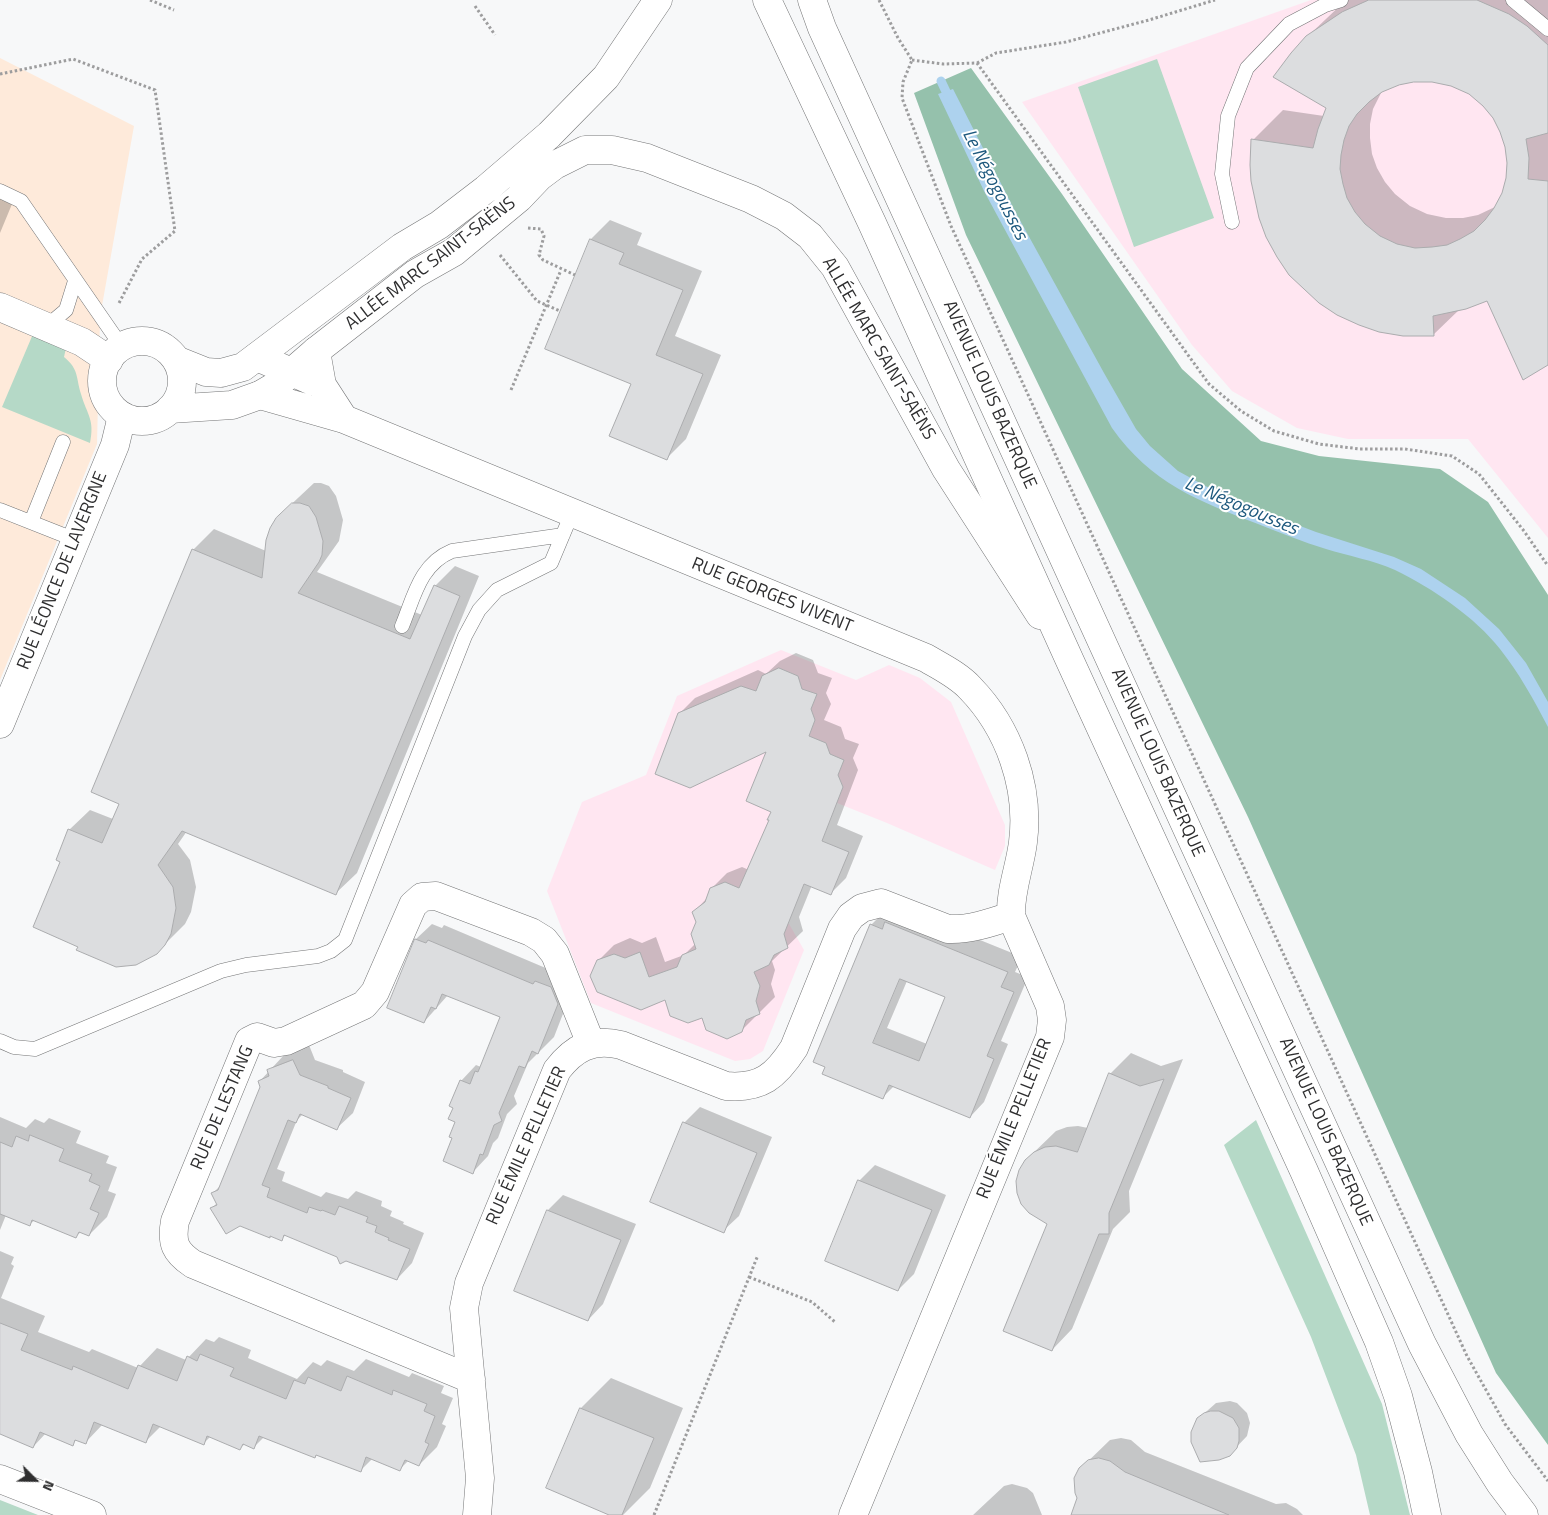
<!DOCTYPE html>
<html>
<head>
<meta charset="utf-8">
<style>
	body { margin:0 }
	#map { position:relative; width:1548px; height:1515px; overflow:hidden; background:#f7f8f9; font-family:"Titillium Web",sans-serif }
	canvas { display:block }
	.north { position:absolute; left:10px; top:1455px; width:50px; height:50px; -webkit-text-stroke:4px #fff; paint-order:stroke; rotate:113deg; font-size:14px; font-weight:700; line-height:20px; text-align:center; color:#2e2e2f }
	.north::after { content:''; display:block; margin:auto; width:18px; height:22px; background:#2e2e2f; clip-path:polygon(50% 0,100% 100%,50% 72%,0 100%) }
</style>
</head>
<body>
<div id="map">
<canvas width="1548" height="1515"></canvas>
<div class="north">N</div>
</div>
<script>
const ctx = document.querySelector('canvas').getContext('2d');
ctx.lineJoin = 'round';
function fillPath(path, color) {
  ctx.fillStyle = color;
  ctx.fill(path, 'evenodd');
}
function stroke(path, color, width, dash) {
  ctx.strokeStyle = color;
  ctx.lineWidth = width;
  ctx.lineCap = dash ? 'butt' : 'round';
  ctx.setLineDash(dash || []);
  ctx.stroke(path);
}
function drawText(font, color, halo, rows, align = 'center') {
  ctx.font = font + ' "Titillium Web",sans-serif';
  ctx.lineWidth = 4;
  ctx.setLineDash([]);
  ctx.textBaseline = 'middle';
  ctx.strokeStyle = halo;
  ctx.fillStyle = color;
  for (const [text, x, y, turn = 0] of rows) {
    ctx.save();
    ctx.translate(x, y);
    ctx.rotate((+turn || 0) * Math.PI / 180);
    ctx.textAlign = isNaN(turn) ? turn : align;
    if (halo) ctx.strokeText(text, 0, 0);
    ctx.fillText(text, 0, 0);
    ctx.restore();
  }
}
fillPath(new Path2D(`
	M 0,58 L 134,126 L 100,317 L 97,444 L 0,680 Z`), '#feeada');
fillPath(new Path2D(`
	M 1311,0 L 1548,0 L 1548,538 L 1468,439 L 1348,439 L 1297,428 L 1232,391 L 1192,345 L 1022,102 Z
	M 781,650 L 856,680 L 889,665 L 920,678 L 951,702 L 1005,825 L 1005,846 L 995,870 L 887,823 L 837,803 L 788,922 L 804,950 L 763,1051 L 750,1059 L 735,1061 L 591,1003 L 547,891 L 582,802 L 646,775 L 677,696 Z`), '#ffe6f1');
fillPath(new Path2D(`
	M 1157,59 L 1214,218 L 1134,247 L 1078,87 Z
	M 33,334 L 66,348 L 64,357 C 79,369 76,378 81,394 C 87,415 95,419 90,443 L 2,407 Z
	M 1256,1120 L 1382,1404 L 1410,1515 L 1370,1515 L 1356,1455 L 1311,1337 L 1224,1145 Z
	M 0,1500 L 38,1515 L 0,1515 Z`), '#b5d9c7');
fillPath(new Path2D(`
	M 971,68 L 1062,194 L 1182,369 L 1261,441 L 1319,456 L 1440,469 L 1488,502 L 1548,595 L 1548,1445 L 1496,1373 L 1248,817 L 966,235 L 914,93 Z`), '#95c1ac');
fillPath(new Path2D(`
	M 953,89 L 1016,213 L 1104,373 L 1136,429 L 1150,446 L 1178,471 L 1211,489 L 1266,513 L 1316,532 L 1394,557 L 1421,569 L 1465,598 L 1499,629 L 1526,663 L 1548,702 L 1548,727 C 1534,700 1519,673 1500,649 C 1475,617 1432,588 1395,570 C 1373,560 1348,556 1326,549 C 1303,542 1281,533 1258,524 C 1198,501 1151,483 1112,428 L 984,191 L 938,94 Z`), '#add2ee');
fillPath(new Path2D(`
	M 1346,0 L 1548,0 L 1548,363 L 1487,300 L 1460,309 L 1433,335 L 1253,140 L 1283,110 L 1324,116 L 1328,108 L 1307,37 ZM 1414,80 L 1433,80 L 1452,84 L 1469,93 L 1484,105 L 1494,117 L 1502,132 L 1506,147 L 1508,163 L 1507,178 L 1503,194 L 1497,206 L 1478,215 L 1463,218 L 1446,218 L 1427,214 L 1410,206 L 1395,194 L 1385,182 L 1377,168 L 1372,154 L 1370,138 L 1370,124 L 1373,109 L 1382,91 L 1399,84 Z
	M 0,185 L 17,192 L 0,233 Z
	M 610,220 L 642,233 L 637,245 L 702,271 L 675,336 L 721,355 L 686,439 L 667,458 L 632,383 L 591,239 Z
	M 314,483 L 321,483 L 329,486 L 336,496 L 343,520 L 339,541 L 317,572 L 422,615 L 435,586 L 455,566 L 479,576 L 357,873 L 336,893 L 187,831 L 178,844 L 190,860 L 196,887 L 191,912 L 185,924 L 156,953 L 80,946 L 61,861 L 69,830 L 90,810 L 113,819 L 120,803 L 193,550 L 214,529 L 266,551 L 283,512 Z
	M 796,653 L 813,660 L 818,673 L 832,678 L 826,693 L 831,704 L 824,720 L 841,727 L 845,739 L 859,744 L 853,758 L 858,770 L 837,825 L 863,836 L 846,878 L 831,893 L 812,885 L 799,917 L 803,931 L 772,961 L 775,970 L 771,984 L 775,997 L 741,1031 L 702,1017 L 665,999 L 598,961 L 614,945 L 630,938 L 642,943 L 656,937 L 665,962 L 684,955 L 696,943 L 697,922 L 693,913 L 707,898 L 711,889 L 727,873 L 742,867 L 749,870 L 771,819 L 772,811 L 769,750 L 679,714 L 695,698 L 758,670 L 766,674 L 780,661 Z
	M 901,908 L 1022,957 L 1015,972 L 1028,977 L 1001,1041 L 1008,1044 L 984,1102 L 970,1117 L 894,1086 L 883,1097 L 824,1073 L 871,925 L 886,910 ZM 907,981 L 947,997 L 927,1044 L 887,1028 Z
	M 432,924 L 442,928 L 444,925 L 548,969 L 573,988 L 554,1037 L 528,1063 L 514,1096 L 517,1104 L 507,1114 L 498,1138 L 493,1143 L 488,1156 L 473,1172 L 453,1137 L 457,1121 L 455,1107 L 461,1081 L 476,1065 L 481,1067 L 502,1017 L 448,995 L 424,1022 L 388,1007 L 416,939 Z
	M 309,1045 L 315,1060 L 343,1070 L 343,1072 L 365,1082 L 353,1113 L 337,1128 L 303,1114 L 297,1120 L 277,1169 L 285,1172 L 282,1181 L 321,1197 L 326,1192 L 348,1199 L 356,1191 L 382,1201 L 381,1206 L 392,1211 L 390,1216 L 404,1222 L 403,1224 L 424,1233 L 412,1263 L 397,1279 L 286,1235 L 281,1239 L 212,1208 L 217,1203 L 213,1193 L 221,1185 L 261,1087 L 259,1082 L 284,1055 Z
	M 1131,1053 L 1161,1066 L 1183,1059 L 1129,1191 L 1130,1212 L 1113,1229 L 1072,1329 L 1052,1350 L 1049,1223 L 1026,1160 L 1056,1131 L 1067,1127 L 1078,1126 L 1088,1128 L 1110,1074 Z
	M 700,1107 L 772,1137 L 739,1216 L 723,1231 L 684,1123 Z
	M 0,1117 L 26,1128 L 35,1119 L 44,1123 L 49,1118 L 81,1131 L 76,1143 L 109,1156 L 106,1163 L 117,1167 L 108,1191 L 116,1194 L 107,1217 L 89,1235 L 81,1232 L 76,1236 L 35,1220 L 30,1224 L 6,1215 L 0,1230 Z
	M 875,1165 L 946,1195 L 914,1274 L 898,1290 L 859,1181 Z
	M 563,1195 L 636,1224 L 603,1304 L 588,1320 L 548,1210 Z
	M 0,1251 L 14,1257 L 11,1264 L 14,1266 L 1,1298 L 45,1316 L 38,1332 L 89,1352 L 92,1349 L 138,1368 L 157,1348 L 186,1360 L 206,1339 L 214,1342 L 219,1337 L 251,1350 L 248,1358 L 297,1379 L 313,1362 L 321,1366 L 327,1360 L 354,1371 L 366,1359 L 409,1377 L 412,1373 L 444,1386 L 441,1393 L 453,1398 L 442,1424 L 446,1426 L 437,1447 L 419,1465 L 409,1460 L 400,1469 L 373,1458 L 360,1471 L 318,1454 L 314,1457 L 264,1437 L 254,1447 L 245,1444 L 240,1448 L 211,1436 L 203,1444 L 161,1426 L 146,1441 L 103,1424 L 85,1443 L 77,1439 L 73,1444 L 46,1433 L 33,1447 L 0,1426 Z
	M 611,1378 L 683,1408 L 650,1488 L 623,1515 L 612,1515 L 548,1487 L 581,1408 Z
	M 1230,1401 L 1237,1403 L 1247,1413 L 1250,1423 L 1247,1436 L 1229,1455 L 1198,1419 L 1216,1403 Z
	M 1121,1438 L 1131,1440 L 1145,1452 L 1276,1504 L 1286,1503 L 1297,1509 L 1303,1515 L 1072,1515 L 1079,1498 L 1080,1469 L 1110,1440 Z
	M 1012,1484 L 1027,1488 L 1033,1493 L 1042,1515 L 973,1515 L 1004,1486 Z`), '#0003');
stroke(new Path2D(`
	M 941,81 L 950,100`), '#add2ee', 9);
const building = new Path2D(`
	M 1369,0 L 1477,0 L 1509,14 L 1527,26 L 1548,45 L 1548,133 L 1526,139 L 1529,158 L 1528,179 L 1548,181 L 1548,365 L 1523,380 L 1487,301 L 1466,309 L 1433,316 L 1434,336 L 1403,336 L 1379,332 L 1359,325 L 1337,315 L 1319,303 L 1289,275 L 1277,257 L 1266,237 L 1259,218 L 1251,181 L 1250,165 L 1251,139 L 1313,148 L 1318,129 L 1326,108 L 1273,77 L 1291,53 L 1306,36 L 1342,12 ZM 1414,82 L 1432,82 L 1451,86 L 1469,94 L 1483,106 L 1493,118 L 1500,132 L 1505,147 L 1507,163 L 1506,178 L 1502,193 L 1494,208 L 1485,220 L 1474,231 L 1460,239 L 1447,245 L 1432,247 L 1415,248 L 1397,244 L 1380,236 L 1365,224 L 1355,212 L 1347,198 L 1343,184 L 1340,169 L 1341,155 L 1344,140 L 1349,126 L 1357,114 L 1369,102 L 1382,92 L 1399,85 Z
	M 590,239 L 624,253 L 619,264 L 683,290 L 656,355 L 703,374 L 667,460 L 609,436 L 631,384 L 545,349 Z
	M 292,503 L 300,503 L 309,506 L 316,517 L 323,541 L 322,555 L 319,562 L 298,593 L 410,639 L 434,585 L 460,596 L 336,895 L 182,831 L 158,865 L 173,887 L 176,908 L 171,934 L 165,945 L 157,954 L 136,965 L 116,967 L 76,950 L 78,947 L 33,927 L 60,862 L 56,860 L 68,829 L 102,843 L 119,804 L 91,792 L 192,549 L 262,578 L 266,540 L 270,528 L 276,518 Z
	M 779,668 L 798,676 L 802,689 L 817,694 L 811,709 L 815,720 L 809,736 L 826,743 L 830,754 L 844,760 L 838,775 L 843,787 L 822,841 L 849,852 L 831,895 L 804,884 L 784,934 L 788,948 L 774,955 L 769,965 L 754,972 L 760,986 L 756,1001 L 760,1014 L 746,1020 L 742,1032 L 727,1039 L 706,1030 L 702,1018 L 688,1023 L 670,1016 L 665,1000 L 641,1010 L 597,992 L 590,976 L 597,960 L 614,954 L 625,958 L 640,952 L 649,977 L 677,967 L 682,955 L 696,949 L 691,934 L 696,922 L 692,912 L 705,902 L 710,888 L 725,882 L 739,888 L 769,820 L 767,820 L 771,812 L 746,801 L 766,752 L 690,788 L 655,774 L 678,713 L 741,686 L 756,691 L 762,676 Z
	M 885,922 L 1008,972 L 1001,987 L 1014,992 L 987,1056 L 994,1059 L 970,1118 L 889,1085 L 883,1099 L 822,1074 L 825,1067 L 813,1062 L 870,924 L 882,929 ZM 900,979 L 945,997 L 919,1061 L 873,1043 Z
	M 415,939 L 426,943 L 428,940 L 533,984 L 535,981 L 551,987 L 558,1004 L 538,1054 L 532,1051 L 525,1068 L 519,1066 L 499,1113 L 502,1121 L 494,1125 L 483,1155 L 480,1154 L 473,1174 L 443,1161 L 452,1138 L 449,1137 L 455,1122 L 448,1119 L 453,1108 L 449,1106 L 460,1080 L 470,1084 L 475,1071 L 478,1072 L 500,1017 L 442,994 L 436,1009 L 431,1007 L 424,1023 L 387,1008 Z
	M 293,1060 L 300,1075 L 328,1086 L 328,1088 L 351,1098 L 337,1130 L 300,1114 L 296,1123 L 288,1120 L 262,1185 L 270,1188 L 267,1197 L 307,1213 L 309,1207 L 321,1211 L 322,1210 L 335,1215 L 339,1206 L 368,1217 L 366,1222 L 377,1226 L 375,1232 L 389,1238 L 388,1240 L 410,1249 L 397,1280 L 346,1261 L 340,1264 L 337,1257 L 284,1235 L 282,1241 L 270,1236 L 270,1238 L 240,1226 L 226,1234 L 210,1208 L 217,1205 L 211,1193 L 218,1190 L 260,1087 L 258,1081 L 269,1076 L 267,1070 Z
	M 1109,1073 L 1140,1086 L 1164,1079 L 1109,1213 L 1109,1234 L 1099,1234 L 1052,1351 L 1003,1331 L 1047,1224 L 1029,1213 L 1021,1204 L 1017,1193 L 1016,1181 L 1019,1170 L 1025,1160 L 1034,1152 L 1045,1147 L 1056,1146 L 1077,1152 Z
	M 683,1122 L 757,1153 L 724,1233 L 650,1202 Z
	M 30,1135 L 64,1149 L 59,1161 L 92,1174 L 89,1181 L 100,1186 L 90,1209 L 99,1213 L 89,1236 L 79,1232 L 76,1238 L 32,1220 L 30,1226 L 0,1214 L 0,1142 L 12,1147 L 16,1136 L 28,1141 Z
	M 858,1180 L 932,1210 L 898,1291 L 825,1261 Z
	M 547,1210 L 621,1240 L 588,1321 L 514,1291 Z
	M 0,1323 L 28,1334 L 21,1350 L 72,1370 L 73,1366 L 128,1389 L 138,1365 L 177,1381 L 187,1356 L 197,1361 L 200,1354 L 234,1368 L 230,1376 L 286,1399 L 294,1380 L 305,1384 L 308,1377 L 341,1391 L 347,1376 L 392,1395 L 393,1390 L 427,1404 L 424,1411 L 435,1416 L 425,1442 L 429,1444 L 419,1466 L 405,1460 L 400,1471 L 366,1457 L 361,1472 L 316,1455 L 315,1458 L 259,1436 L 254,1449 L 243,1444 L 240,1450 L 207,1436 L 204,1445 L 153,1424 L 146,1443 L 94,1422 L 86,1444 L 75,1440 L 73,1446 L 40,1432 L 33,1448 L 0,1434 Z
	M 580,1408 L 654,1438 L 622,1515 L 609,1515 L 546,1488 Z
	M 1211,1411 L 1219,1411 L 1233,1418 L 1239,1428 L 1239,1441 L 1237,1448 L 1230,1456 L 1219,1460 L 1200,1462 L 1191,1442 L 1191,1432 L 1197,1418 L 1204,1413 Z
	M 1099,1458 L 1110,1461 L 1125,1472 L 1229,1515 L 1071,1515 L 1077,1498 L 1075,1493 L 1074,1478 L 1079,1468 L 1088,1460 Z`);
fillPath(building, '#dcdddf');
stroke(building, '#abacae', 1);
const service = new Path2D(`
	M 1513,0 L 1548,29
	M 0,191 L 21,201 L 122,347
	M 1232,222 L 1222,174 L 1228,116 L 1247,68 L 1289,24 L 1325,5 L 1341,0
	M 47,326 L 66,310 L 75,281
	M 0,510 L 76,540
	M 31,522 L 63,442
	M 402,626 C 414,597 420,564 452,551 L 563,535
	M 0,1041 L 14,1047 L 35,1049 L 221,971 L 246,965 L 318,956 L 331,951 L 345,940 L 465,636 L 479,610 L 497,590 L 551,563 L 572,513`);
const minor = new Path2D(`
	M 0,307 L 82,342 L 109,360
	M 257,357 L 312,381
	M 260,395 L 344,419 L 322,385 L 316,351
	M 344,419 L 926,658 C 941,667 958,675 970,688 C 1009,728 1030,787 1023,842 C 1020,867 1010,891 1011,916 L 1050,1006 L 1052,1020 L 1050,1037 L 853,1515
	M 0,724 L 115,445 L 122,416
	M 471,1379 L 193,1264 C 175,1252 171,1243 175,1221 L 249,1041 L 257,1037 L 274,1043 L 286,1041 L 364,1005 L 375,992 L 413,905 L 422,897 L 436,896 L 531,932 L 544,940 L 555,954 L 591,1044
	M 0,1479 L 92,1515
	M 477,1515 L 480,1478 L 464,1308 L 469,1283 L 557,1070 C 574,1048 592,1038 621,1045 L 726,1086 C 761,1089 776,1076 794,1048 L 842,929 L 851,916 L 862,908 L 881,903 L 948,929 C 969,930 990,923 1011,916`);
const tertiary = new Path2D(`
	M102 381a40 40 0 1 1 80 0a40 40 0 1 1-80 0Z
	M 176,360 L 206,372 L 221,373 L 243,367 L 402,247 L 439,225 L 486,189 L 549,135 L 606,77 L 658,0
	M 170,409 L 232,405 L 260,395 L 277,385 L 316,351 L 415,274 L 454,252 L 519,198 L 539,177 L 555,165 L 585,150 L 612,150 L 647,158 L 751,199 L 784,216 L 810,236 L 835,267 L 946,469 L 1040,615`);
const secondary = new Path2D(`
	M 767,0 L 872,223 L 1070,661 L 1304,1171 L 1379,1342 L 1398,1396 L 1418,1472 L 1427,1515
	M 812,0 L 822,28 L 1422,1344 L 1469,1434 L 1500,1483 L 1524,1515`);
stroke(service, '#747576', 15);
stroke(minor, '#747576', 29);
stroke(tertiary, '#747576', 29);
stroke(secondary, '#747576', 29);
stroke(new Path2D(`
	M 150,0 L 174,10
	M 879,0 L 898,38 L 912,60 L 903,82 L 902,98 L 951,226 L 1467,1356 L 1505,1424 L 1548,1481
	M 475,6 L 495,35
	M 912,60 L 943,64 L 977,63 L 1209,384 L 1241,411 L 1274,431 L 1319,444 L 1360,449 L 1405,449 L 1452,456 L 1479,474 L 1524,531 L 1548,566
	M 977,63 L 996,53 L 1066,42 L 1149,20 L 1215,0
	M 0,74 L 73,59 L 155,90 L 175,231 L 142,259 L 118,305
	M 528,228 L 541,229 L 544,236 L 539,255 L 543,260 L 575,275
	M 511,390 L 561,270
	M 749,1277 L 812,1302 L 835,1322
	M 654,1515 L 758,1255`), '#9d9d9e', 3, [2.5, 2.5]);
stroke(service, '#fff', 14);
stroke(minor, '#fff', 28);
stroke(tertiary, '#fff', 28);
stroke(secondary, '#fff', 28);
stroke(new Path2D(`
	M 500,255 L 537,301 L 560,311`), '#9d9d9e', 3, [2.5, 2.5]);
drawText('18px', '#2e2e2f', '#fff', [
	["ALLÉE MARC SAINT-SAËNS",431,264,-37],
	["ALLÉE MARC SAINT-SAËNS",878,349,60],
	["AVENUE LOUIS BAZERQUE",989,395,66],
	["RUE LÉONCE DE LAVERGNE",63,571,-68],
	["RUE GEORGES VIVENT",772,596,22],
	["AVENUE LOUIS BAZERQUE",1157,763,66],
	["RUE DE LESTANG",223,1108,-67],
	["RUE ÉMILE PELLETIER",1015,1119,-68],
	["AVENUE LOUIS BAZERQUE",1325,1132,66],
	["RUE ÉMILE PELLETIER",527,1146,-66]
]);
drawText('italic 19px', '#1e597e', '#fff', [
	["Le Négogousses",994,185,63],
	["Le Négogousses",1241,507,23]
]);
</script>
</body>
</html>
